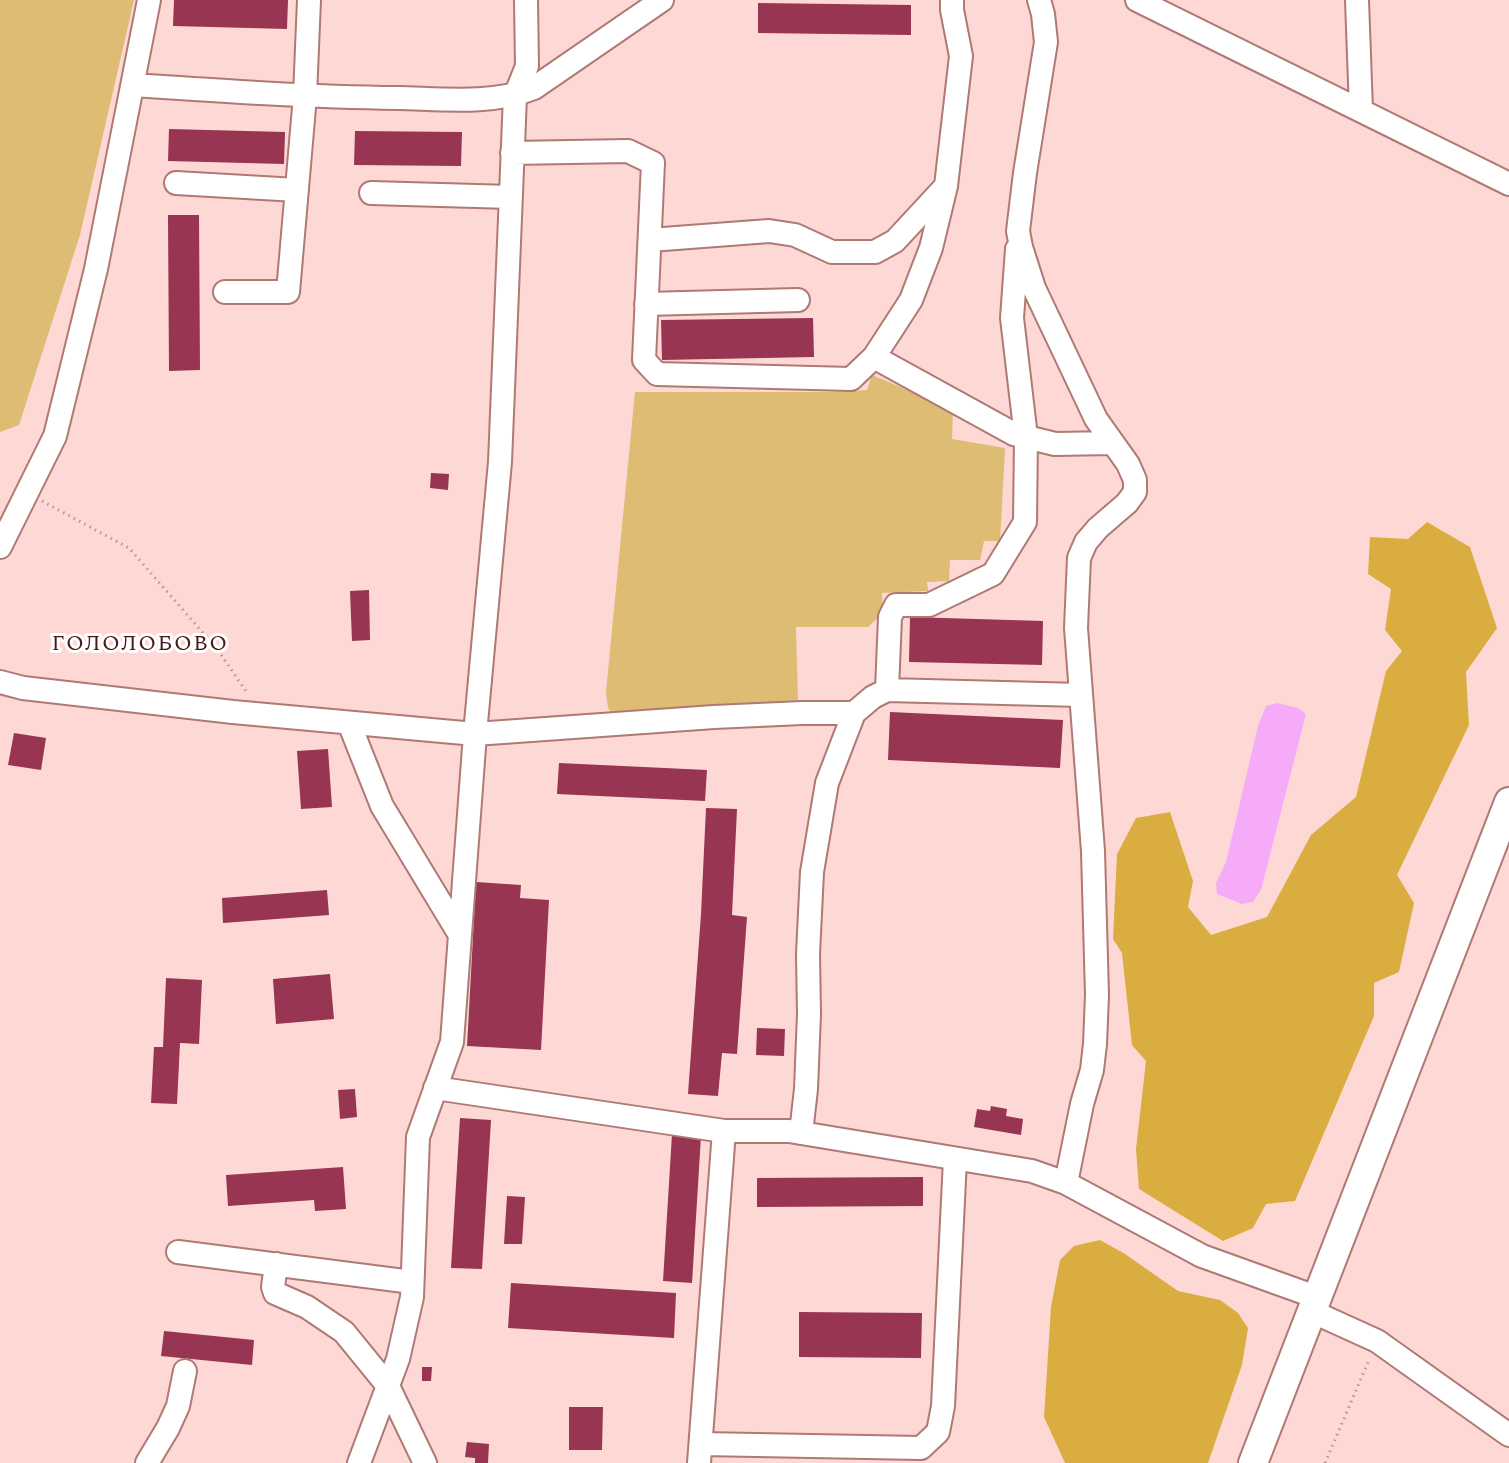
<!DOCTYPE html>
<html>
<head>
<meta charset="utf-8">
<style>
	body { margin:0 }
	canvas { display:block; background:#fdd8d4 }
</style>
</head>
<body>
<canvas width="1509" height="1463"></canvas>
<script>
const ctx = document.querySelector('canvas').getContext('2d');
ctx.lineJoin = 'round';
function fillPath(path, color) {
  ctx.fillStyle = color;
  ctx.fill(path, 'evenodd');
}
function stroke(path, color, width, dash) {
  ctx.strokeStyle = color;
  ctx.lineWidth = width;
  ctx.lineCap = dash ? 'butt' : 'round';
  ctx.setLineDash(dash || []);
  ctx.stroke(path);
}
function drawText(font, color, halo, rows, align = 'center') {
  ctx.font = font + ' Spectral,serif';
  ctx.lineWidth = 6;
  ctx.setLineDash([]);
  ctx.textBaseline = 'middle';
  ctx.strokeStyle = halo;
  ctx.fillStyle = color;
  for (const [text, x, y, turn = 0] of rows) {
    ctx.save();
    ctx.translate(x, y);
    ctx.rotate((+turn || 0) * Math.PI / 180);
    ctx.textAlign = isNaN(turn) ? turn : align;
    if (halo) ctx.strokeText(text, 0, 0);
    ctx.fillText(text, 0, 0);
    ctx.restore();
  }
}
fillPath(new Path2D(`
	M 0,0 L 134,0 L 80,235 L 19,425 L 0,432 Z
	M 872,375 L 953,409 L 952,439 L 1005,448 L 1000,541 L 984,541 L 980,560 L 950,560 L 949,581 L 927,582 L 928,591 L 882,593 L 883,613 L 868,627 L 796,627 L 798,700 L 613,714 L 608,708 L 606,692 L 635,392 L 834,392 L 867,390 Z`), '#debc74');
fillPath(new Path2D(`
	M 1427,522 L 1470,547 L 1497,628 L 1466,672 L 1469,725 L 1397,875 L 1414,903 L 1399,972 L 1374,983 L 1374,1016 L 1295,1201 L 1266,1204 L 1253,1228 L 1223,1241 L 1139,1189 L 1136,1149 L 1146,1061 L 1132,1045 L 1122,953 L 1113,939 L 1117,854 L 1136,818 L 1170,812 L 1193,881 L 1188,907 L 1211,935 L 1267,917 L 1311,835 L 1356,797 L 1386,671 L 1402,651 L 1385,630 L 1391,589 L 1368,574 L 1370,537 L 1408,539 Z
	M 1100,1240 L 1125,1254 L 1178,1291 L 1220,1300 L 1238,1313 L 1248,1328 L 1242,1365 L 1208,1463 L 1065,1463 L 1044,1417 L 1051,1307 L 1060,1260 L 1074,1246 Z`), '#daad41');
fillPath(new Path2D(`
	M 1277,703 L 1298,708 L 1306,714 L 1261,890 L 1253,902 L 1242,904 L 1217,894 L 1216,883 L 1226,862 L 1258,726 L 1266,706 Z`), '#f6abf8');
fillPath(new Path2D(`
	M 174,0 L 288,0 L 287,29 L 173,26 Z
	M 758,3 L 911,5 L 911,35 L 758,33 Z
	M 169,129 L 285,132 L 284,164 L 168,161 Z
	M 355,131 L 462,132 L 461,166 L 354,165 Z
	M 168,215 L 199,215 L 200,370 L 169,371 Z
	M 813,318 L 814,357 L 662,360 L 661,320 Z
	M 431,473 L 449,474 L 448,490 L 430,488 Z
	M 369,590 L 370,640 L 352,641 L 350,591 Z
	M 910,617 L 1043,621 L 1042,665 L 909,662 Z
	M 890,712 L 1063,720 L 1060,768 L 888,760 Z
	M 14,733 L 46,738 L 41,770 L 8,765 Z
	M 328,749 L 332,807 L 301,809 L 297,751 Z
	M 559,763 L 707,770 L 705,801 L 557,794 Z
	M 706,808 L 737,809 L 732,915 L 747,917 L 737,1054 L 722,1053 L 718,1096 L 688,1094 L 701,914 Z
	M 476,882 L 521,885 L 520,898 L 549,900 L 541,1050 L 467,1046 Z
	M 327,890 L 329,915 L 223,923 L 222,898 Z
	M 330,974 L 334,1019 L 276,1024 L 273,979 Z
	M 166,978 L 202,980 L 199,1044 L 180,1043 L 177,1104 L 151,1103 L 154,1047 L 163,1047 Z
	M 757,1028 L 785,1029 L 784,1056 L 756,1055 Z
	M 355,1089 L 357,1117 L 340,1119 L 338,1090 Z
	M 991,1106 L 1007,1109 L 1006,1116 L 1023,1119 L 1021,1135 L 974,1127 L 977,1109 L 990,1111 Z
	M 460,1118 L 491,1120 L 482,1269 L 451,1268 Z
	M 672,1134 L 701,1136 L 692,1283 L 663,1281 Z
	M 343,1167 L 346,1209 L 315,1211 L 314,1200 L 228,1206 L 226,1175 Z
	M 923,1177 L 923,1206 L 757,1207 L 757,1178 Z
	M 507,1196 L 525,1197 L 522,1244 L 504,1244 Z
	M 511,1283 L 676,1293 L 674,1338 L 508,1328 Z
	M 799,1312 L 922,1313 L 921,1358 L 799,1357 Z
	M 164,1331 L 254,1340 L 252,1365 L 161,1356 Z
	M 422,1367 L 432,1367 L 431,1381 L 422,1381 Z
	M 569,1407 L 603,1407 L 602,1450 L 569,1450 Z
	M 467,1442 L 489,1444 L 488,1463 L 475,1463 L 475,1458 L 465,1457 Z`), '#973552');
const minor = new Path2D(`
	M 1039,0 L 1043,14 L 1046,42 L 1025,173 L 1018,231 L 1021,247 L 1034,288 L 1096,419 L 1128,464 L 1135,480 L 1135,492 L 1127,503 L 1098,528 L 1086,542 L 1079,558 L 1076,628 L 1093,851 L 1097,995 L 1095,1044 L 1092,1070 L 1082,1104 L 1066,1183
	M 1137,0 L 1509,184
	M 1357,0 L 1361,110
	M 134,85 C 222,91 310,97 398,98 C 443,99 492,105 534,88 L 662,0
	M 512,153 L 628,151 L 653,163 L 644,360 L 657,374 L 851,379 L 874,357 L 911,300 L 931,248 L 946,186 L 961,56 L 952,10 L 952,0
	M 176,183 L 297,190
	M 371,193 L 511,197
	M 650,240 L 769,231 L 795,235 L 832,252 L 875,252 L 895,241 L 945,187
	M 225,292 L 288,292 L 305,96 L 309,0
	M 646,304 L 798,300
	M 874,357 L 1014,434 L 1055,444 L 1113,443
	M 0,547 L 55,436 L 96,269 L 149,0
	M 0,682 L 23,688 L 233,712 L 475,734 L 714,717 L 802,713 L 854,713
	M 887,690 L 890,617 L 896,605 L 929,605 L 993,574 L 1025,522 L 1026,437 L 1012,318 L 1017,249
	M 349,723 L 382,806 L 460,935
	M 435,1088 L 724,1131 L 789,1131 L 1032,1171 L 1066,1183 L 1202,1256 L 1316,1297
	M 801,1133 L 806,1089 L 809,1014 L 808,954 L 812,872 L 827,783 L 854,713 L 873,697 L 887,690 L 1081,695
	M 178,1252 L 412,1282
	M 276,1264 L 273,1287 L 275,1293 L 307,1307 L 344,1332 L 388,1386 L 425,1463
	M 1311,1311 L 1377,1341 L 1509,1435
	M 701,1444 L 921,1448 L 938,1432 L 943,1406 L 955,1159
	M 147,1463 L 168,1428 L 178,1406 L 185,1371
	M 359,1463 L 398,1359 L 412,1297 L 418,1137 L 452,1042 L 475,734 L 500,462 L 515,96 L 527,66 L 526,0
	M 699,1463 L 724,1131`);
const major = new Path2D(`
	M 1253,1463 L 1509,802`);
stroke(minor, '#af7974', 26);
stroke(major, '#af7974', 32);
stroke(new Path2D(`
	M 42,501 L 129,548 L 217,649 L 248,694
	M 1325,1463 L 1369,1360`), '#b79794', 3, [1.5, 4.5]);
stroke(minor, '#fff', 22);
stroke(major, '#fff', 28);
ctx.letterSpacing = '1.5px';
drawText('22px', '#451917', '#fff', [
	["ГОЛОЛОБОВО",140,646]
]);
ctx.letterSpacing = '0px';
</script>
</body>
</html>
